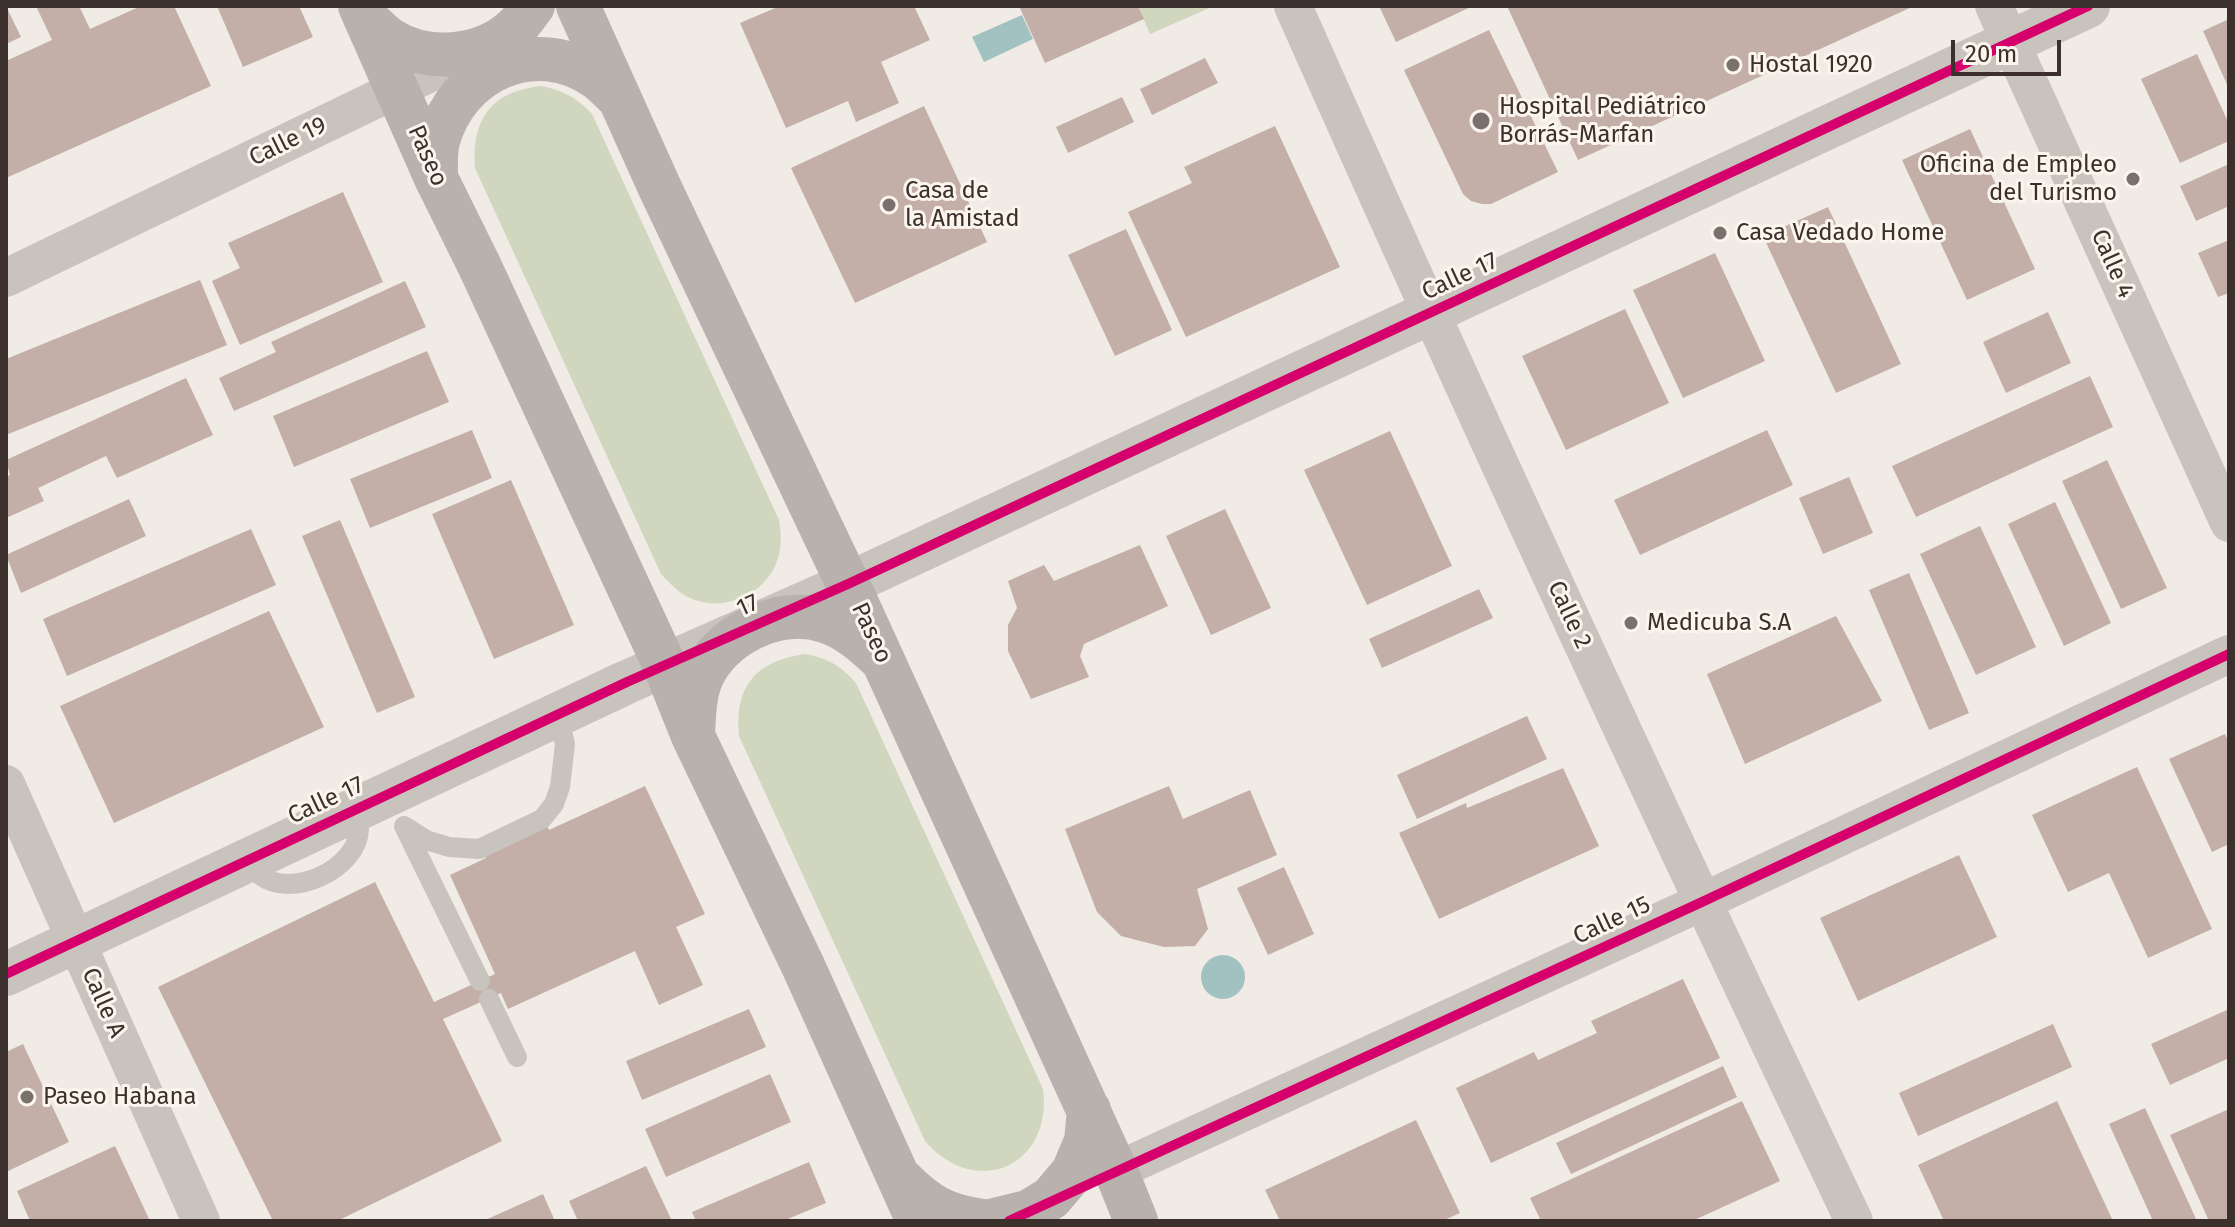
<!DOCTYPE html>
<html>
<head>
<meta charset="utf-8">
<style>
	body { margin:0 }
	#map { position:relative; width:2235px; height:1227px; overflow:hidden; background:#f0ebe5; font-family:"Fira Sans",sans-serif }
	canvas { display:block }
	.frame { position:absolute; inset:0; border:8px solid #3b302b; pointer-events:none }
	.scale { position:absolute; left:1951px; top:40px; width:110px; height:36px; box-sizing:border-box; border:4px solid #3b302b; border-top:0; padding-left:10px; font-size:24px; line-height:28px; white-space:nowrap; color:#3b302b; -webkit-text-stroke:6px #fbf5ee; paint-order:stroke }
</style>
</head>
<body>
<div id="map">
<canvas width="2235" height="1227"></canvas>
<div class="frame"></div>
<div class="scale">20 m</div>
</div>
<script>
const ctx = document.querySelector('canvas').getContext('2d');
ctx.lineJoin = 'round';
function fillPath(path, color) {
  ctx.fillStyle = color;
  ctx.fill(path, 'evenodd');
}
function stroke(path, color, width, dash) {
  ctx.strokeStyle = color;
  ctx.lineWidth = width;
  ctx.lineCap = dash ? 'butt' : 'round';
  ctx.setLineDash(dash || []);
  ctx.stroke(path);
}
function drawText(font, color, halo, rows, align = 'center') {
  ctx.font = font + ' "Fira Sans",sans-serif';
  ctx.lineWidth = 6;
  ctx.setLineDash([]);
  ctx.textBaseline = 'middle';
  ctx.strokeStyle = halo;
  ctx.fillStyle = color;
  for (const [text, x, y, turn = 0] of rows) {
    ctx.save();
    ctx.translate(x, y);
    ctx.rotate((+turn || 0) * Math.PI / 180);
    ctx.textAlign = isNaN(turn) ? turn : align;
    if (halo) ctx.strokeText(text, 0, 0);
    ctx.fillText(text, 0, 0);
    ctx.restore();
  }
}
fillPath(new Path2D(`
	M 1138,6 L 1214,6 L 1150,34 Z
	M 541,86 C 563,90 577,98 592,114 L 779,520 C 781,534 782,545 778,558 C 768,593 724,614 690,598 C 678,593 670,583 661,574 L 475,168 C 471,119 492,91 541,86 Z
	M 805,654 C 827,658 840,665 856,683 L 1043,1089 C 1053,1166 976,1200 925,1141 L 739,736 C 734,686 756,661 805,654 Z`), '#d1d6bf');
fillPath(new Path2D(`
	M 1022,15 L 1033,39 L 984,62 L 972,37 Z
	M1201 977a22 22 0 1 1 44 0a22 22 0 1 1-44 0Z`), '#a1c2c1');
fillPath(new Path2D(`
	M 6,6 L 21,37 L 6,44 Z
	M 36,6 L 79,6 L 90,29 L 141,6 L 174,6 L 211,86 L 6,178 L 6,61 L 52,40 Z
	M 217,6 L 299,6 L 313,37 L 243,67 Z
	M 780,6 L 914,6 L 930,40 L 881,62 L 899,103 L 856,122 L 848,101 L 786,128 L 740,23 Z
	M 1019,6 L 1138,6 L 1144,19 L 1045,63 Z
	M 1379,6 L 1473,6 L 1396,42 Z
	M 1507,6 L 1914,6 L 1578,160 Z
	M 2229,19 L 2229,89 L 2203,31 Z
	M 1489,30 L 1558,172 L 1491,204 L 1482,204 L 1471,201 L 1463,194 L 1404,70 Z
	M 2197,54 L 2229,124 L 2229,141 L 2180,163 L 2141,79 Z
	M 1205,58 L 1218,83 L 1152,115 L 1140,89 Z
	M 1122,97 L 1134,122 L 1068,153 L 1056,127 Z
	M 924,106 L 987,242 L 855,303 L 791,168 Z
	M 1275,126 L 1340,267 L 1186,337 L 1128,212 L 1192,183 L 1184,167 Z
	M 1970,129 L 2035,269 L 1967,300 L 1902,160 Z
	M 2229,164 L 2229,206 L 2196,221 L 2180,186 Z
	M 343,192 L 383,282 L 240,345 L 212,281 L 240,268 L 228,243 Z
	M 1828,207 L 1901,364 L 1836,393 L 1763,236 Z
	M 1126,229 L 1172,330 L 1115,356 L 1068,255 Z
	M 2229,240 L 2229,293 L 2218,297 L 2198,253 Z
	M 1715,253 L 1765,361 L 1683,398 L 1633,290 Z
	M 200,280 L 227,345 L 6,435 L 6,359 Z
	M 405,281 L 426,327 L 234,411 L 219,378 L 276,352 L 271,342 Z
	M 1625,309 L 1669,403 L 1566,450 L 1522,356 Z
	M 2048,312 L 2071,363 L 2006,393 L 1983,342 Z
	M 427,351 L 449,402 L 294,467 L 273,416 Z
	M 2090,376 L 2113,427 L 1916,517 L 1892,466 Z
	M 186,378 L 213,435 L 117,478 L 106,456 L 38,488 L 44,501 L 6,518 L 6,477 L 10,475 L 6,460 Z
	M 472,430 L 492,478 L 370,528 L 350,479 Z
	M 1767,430 L 1793,485 L 1640,555 L 1614,500 Z
	M 1390,431 L 1452,566 L 1367,605 L 1304,470 Z
	M 2107,460 L 2167,588 L 2121,609 L 2062,481 Z
	M 1849,477 L 1873,533 L 1823,554 L 1799,498 Z
	M 511,480 L 574,625 L 494,659 L 432,514 Z
	M 129,499 L 146,536 L 21,593 L 6,555 Z
	M 2055,502 L 2111,623 L 2064,646 L 2008,524 Z
	M 1225,509 L 1271,608 L 1211,635 L 1166,536 Z
	M 340,520 L 415,697 L 377,713 L 302,536 Z
	M 1980,526 L 2036,647 L 1976,675 L 1920,554 Z
	M 251,529 L 276,585 L 67,676 L 43,619 Z
	M 1140,545 L 1168,606 L 1084,644 L 1080,656 L 1089,677 L 1031,699 L 1008,651 L 1008,625 L 1017,608 L 1008,581 L 1044,565 L 1054,581 Z
	M 1909,573 L 1969,713 L 1929,730 L 1869,590 Z
	M 1479,589 L 1493,618 L 1382,668 L 1369,639 Z
	M 269,611 L 324,727 L 114,823 L 60,706 Z
	M 1836,616 L 1882,701 L 1745,764 L 1707,674 Z
	M 1527,716 L 1547,759 L 1417,819 L 1397,775 Z
	M 2225,734 L 2229,743 L 2229,844 L 2212,852 L 2169,759 Z
	M 2137,767 L 2212,929 L 2148,958 L 2109,873 L 2068,892 L 2032,815 Z
	M 1563,768 L 1599,846 L 1439,919 L 1399,833 L 1466,803 L 1467,808 Z
	M 645,786 L 705,914 L 676,927 L 703,985 L 659,1005 L 635,951 L 508,1009 L 501,993 L 443,1019 L 502,1141 L 337,1221 L 273,1221 L 158,987 L 375,882 L 434,1002 L 495,974 L 450,875 L 486,858 L 477,841 L 540,811 L 549,830 Z
	M 1169,786 L 1183,819 L 1250,790 L 1277,855 L 1197,889 L 1208,929 L 1195,946 L 1164,947 L 1121,936 L 1097,912 L 1065,829 Z
	M 1959,855 L 1997,937 L 1858,1001 L 1820,918 Z
	M 1284,867 L 1314,934 L 1268,955 L 1237,888 Z
	M 1683,979 L 1720,1058 L 1491,1163 L 1456,1088 L 1534,1052 L 1538,1060 L 1597,1033 L 1591,1021 Z
	M 749,1009 L 766,1047 L 642,1100 L 626,1061 Z
	M 2229,1009 L 2229,1058 L 2170,1085 L 2151,1044 Z
	M 2053,1024 L 2072,1067 L 1918,1136 L 1899,1093 Z
	M 23,1044 L 69,1142 L 6,1172 L 6,1052 Z
	M 1723,1066 L 1737,1097 L 1571,1174 L 1556,1143 Z
	M 770,1074 L 791,1122 L 666,1177 L 645,1129 Z
	M 1742,1101 L 1780,1181 L 1692,1221 L 1541,1221 L 1530,1198 Z
	M 2057,1101 L 2113,1221 L 1944,1221 L 1918,1165 Z
	M 2145,1108 L 2197,1221 L 2153,1221 L 2109,1124 Z
	M 2229,1109 L 2229,1221 L 2209,1221 L 2170,1135 Z
	M 1416,1120 L 1460,1213 L 1442,1221 L 1280,1221 L 1265,1190 Z
	M 115,1146 L 150,1221 L 30,1221 L 17,1191 Z
	M 809,1162 L 826,1203 L 783,1221 L 696,1221 L 692,1212 Z
	M 646,1166 L 672,1221 L 578,1221 L 569,1201 Z
	M 543,1194 L 555,1221 L 483,1221 Z`), '#c3afa7');
stroke(new Path2D(`
	M 404,826 L 426,840 L 449,847 L 479,849 L 542,819 L 554,804 L 560,787 L 565,744 L 558,715
	M 404,826 L 480,981
	M 249,860 C 252,865 255,872 260,875 C 291,900 358,869 359,829 C 359,824 355,816 354,811
	M 489,999 L 517,1057`), '#c9c3be', 20);
stroke(new Path2D(`
	M 1293,6 C 1474,414 1662,818 1854,1221
	M 1994,6 L 2229,523
	M 6,278 L 472,53
	M 6,784 L 201,1221
	M 1116,1171 L 1702,902 L 2229,654`), '#c9c3be', 38);
stroke(new Path2D(`
	M 6,974 L 627,682 L 848,584 L 2088,6`), '#c9c3be', 44);
stroke(new Path2D(`
	M 360,6 L 436,178 L 480,267 L 665,666 L 693,736 L 804,968 L 918,1221
	M 578,6 L 659,186 L 848,584 L 1116,1171 L 1136,1221
	M 366,18 C 373,25 381,33 389,39 C 428,64 485,58 517,26 C 523,20 528,12 533,6
	M 436,178 C 436,166 435,153 438,141 C 457,71 534,34 597,78 C 605,84 612,92 620,99
	M 693,736 C 694,713 694,689 706,669 C 729,631 781,607 825,621 C 847,628 864,643 881,659
	M 901,1179 C 928,1206 945,1216 983,1221
	M 991,1221 L 1028,1212 L 1051,1198 L 1073,1172 L 1086,1141 L 1089,1110`), '#b8b1ad', 44);
stroke(new Path2D(`
	M 6,974 L 627,682 L 848,584 L 2088,6
	M 1009,1221 L 1702,902 L 2229,654`), '#d6006c', 10);
for (const [x, y, r, color] of [
	[1733,65,8,"#7a716c"],
	[1481,121,10,"#7a716c"],
	[2133,179,8,"#7a716c"],
	[889,205,8,"#7a716c"],
	[1720,233,8,"#7a716c"],
	[1631,623,8,"#7a716c"],
	[27,1097,8,"#7a716c"]
]) {
  const dot = new Path2D();
  dot.arc(x, y, r, 0, 2 * Math.PI);
  ctx.fillStyle = color;
  ctx.fill(dot);
  stroke(dot, '#fbf5ee', 3);
}
drawText('24px', '#3b302b', '#fbf5ee', [
	["Hostal 1920",1749,65],
	["Hospital Pediátrico",1499,107],
	["Borrás-Marfan",1499,135],
	["Oficina de Empleo",2117,165,"right"],
	["del Turismo",2117,193,"right"],
	["Casa de",905,191],
	["la Amistad",905,219],
	["Casa Vedado Home",1736,233],
	["Medicuba S.A",1647,623],
	["Paseo Habana",43,1097]
], 'left');
drawText('24px', '#3b302b', '#fbf5ee', [
	["Calle 19",288,142,-26],
	["Paseo",427,156,66],
	["Calle 4",2112,264,66],
	["Calle 17",1460,277,-25],
	["17",748,606,-24],
	["Calle 2",1569,615,65],
	["Paseo",871,633,65],
	["Calle 17",326,801,-25],
	["Calle 15",1612,921,-25],
	["Calle A",103,1003,66]
]);
</script>
</body>
</html>
